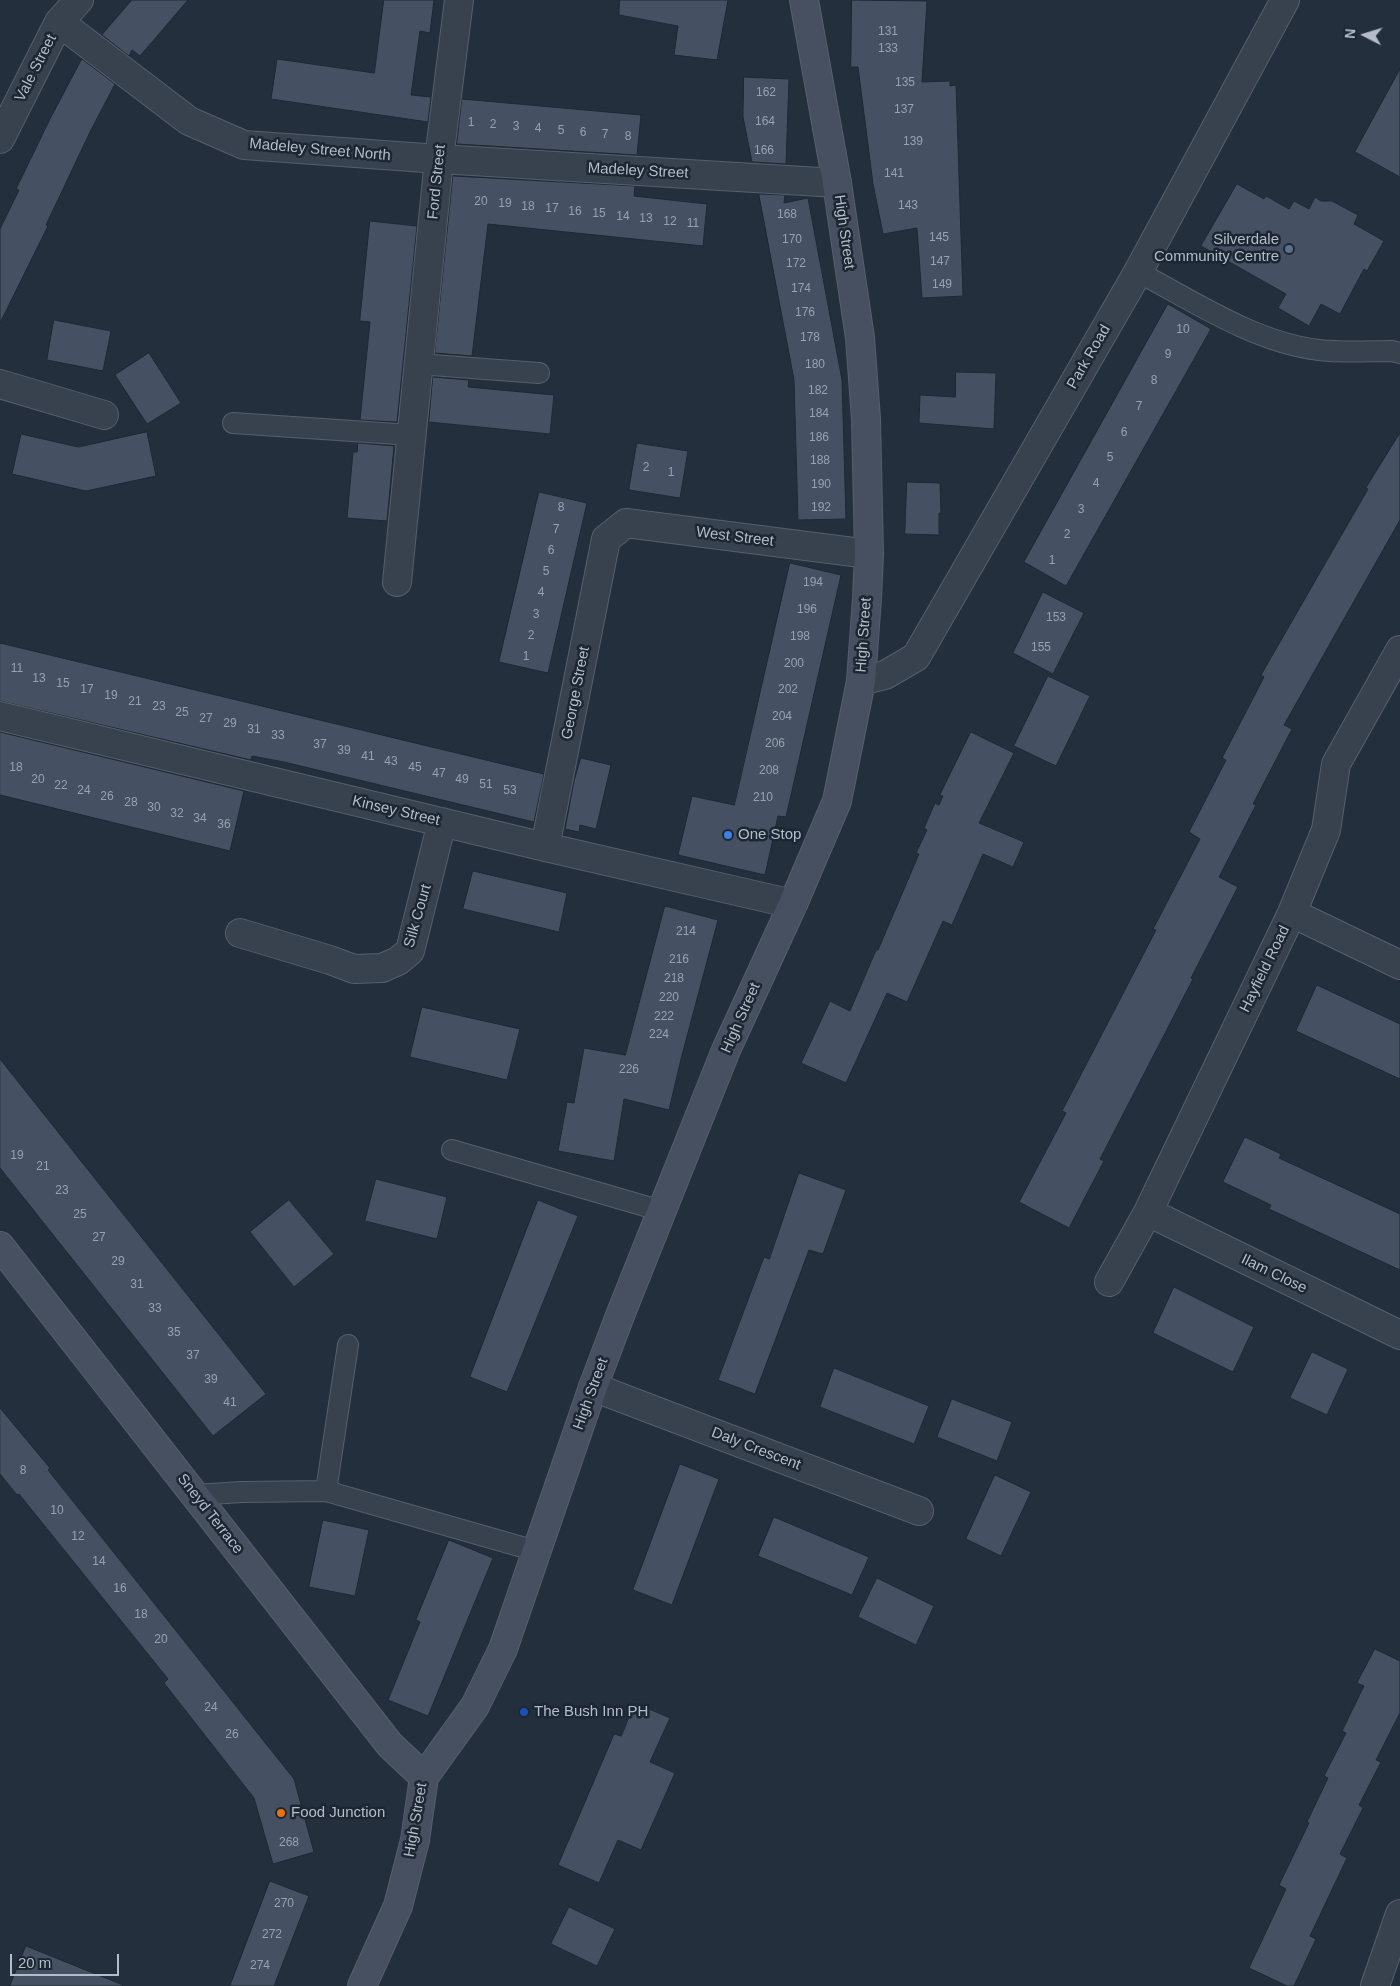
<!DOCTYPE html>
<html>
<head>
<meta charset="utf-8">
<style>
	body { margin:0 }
	#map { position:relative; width:1400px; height:1986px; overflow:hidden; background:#242f3e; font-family:Helvetica,sans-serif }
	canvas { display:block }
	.north { position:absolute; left:1340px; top:10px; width:50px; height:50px; -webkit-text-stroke:4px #1d2633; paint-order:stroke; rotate:275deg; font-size:14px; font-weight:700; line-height:20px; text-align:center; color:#b4bcc9 }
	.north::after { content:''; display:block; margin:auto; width:18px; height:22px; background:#b4bcc9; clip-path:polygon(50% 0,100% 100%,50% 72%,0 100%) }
	.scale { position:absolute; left:10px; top:1954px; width:109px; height:22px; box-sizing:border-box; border:2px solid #b4bcc9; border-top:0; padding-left:6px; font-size:15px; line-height:18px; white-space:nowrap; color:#b4bcc9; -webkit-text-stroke:4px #1d2633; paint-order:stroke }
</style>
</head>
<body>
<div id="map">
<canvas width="1400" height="1986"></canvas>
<div class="north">N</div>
<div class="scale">20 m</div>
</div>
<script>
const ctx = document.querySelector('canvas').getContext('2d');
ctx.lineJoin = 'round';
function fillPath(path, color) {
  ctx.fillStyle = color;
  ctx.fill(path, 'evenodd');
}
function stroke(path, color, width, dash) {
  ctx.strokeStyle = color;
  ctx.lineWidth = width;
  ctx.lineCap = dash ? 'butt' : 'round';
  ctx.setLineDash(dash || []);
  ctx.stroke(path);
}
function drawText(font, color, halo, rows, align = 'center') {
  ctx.font = font + ' Helvetica,sans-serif';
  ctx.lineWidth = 5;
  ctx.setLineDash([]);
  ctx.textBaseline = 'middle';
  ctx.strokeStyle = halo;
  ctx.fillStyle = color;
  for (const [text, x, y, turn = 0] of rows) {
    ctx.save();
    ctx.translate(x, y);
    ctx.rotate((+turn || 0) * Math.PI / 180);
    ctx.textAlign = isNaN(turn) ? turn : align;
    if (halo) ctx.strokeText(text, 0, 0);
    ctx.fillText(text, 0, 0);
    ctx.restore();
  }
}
const building = new Path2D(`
	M 132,0 L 188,0 L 140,56 L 132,50 L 129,56 L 102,35 Z
	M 384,0 L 434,0 L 430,33 L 420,31 L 411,95 L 431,97 L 428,122 L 271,99 L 277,59 L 374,73 Z
	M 620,0 L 728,0 L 717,60 L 674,55 L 678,26 L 619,15 Z
	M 852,0 L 927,1 L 922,82 L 950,81 L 950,86 L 956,85 L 963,296 L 922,298 L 917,228 L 883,234 L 873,184 L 858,67 L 851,67 Z
	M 82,59 L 115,84 L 90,132 L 46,225 L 48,226 L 0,323 L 0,229 L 19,190 L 16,189 L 51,117 Z
	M 1400,69 L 1400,177 L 1355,152 Z
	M 744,77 L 789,79 L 786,164 L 752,162 L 743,117 Z
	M 462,99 L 641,115 L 637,155 L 457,144 Z
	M 453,176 L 635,186 L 634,196 L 707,204 L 703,246 L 488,224 L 472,356 L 435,353 Z
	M 1237,184 L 1264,199 L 1266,196 L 1289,209 L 1294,201 L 1309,209 L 1315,197 L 1321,201 L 1332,201 L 1358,215 L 1354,224 L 1384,241 L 1367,271 L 1364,269 L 1340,314 L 1321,304 L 1309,326 L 1278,308 L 1286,294 L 1201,246 Z
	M 759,194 L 785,195 L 784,203 L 808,198 L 842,380 L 846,519 L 798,520 L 794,380 Z
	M 370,221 L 417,226 L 397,422 L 360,420 L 370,322 L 360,321 Z
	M 1168,304 L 1211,329 L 1066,586 L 1024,562 Z
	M 54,320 L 111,331 L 103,371 L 47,360 Z
	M 149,353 L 181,403 L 147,424 L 115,375 Z
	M 956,372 L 996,373 L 994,429 L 919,423 L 920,395 L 955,397 Z
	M 433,377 L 469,380 L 468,387 L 554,395 L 550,434 L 429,422 Z
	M 147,432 L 156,476 L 86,491 L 12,474 L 21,434 L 78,447 Z
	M 1400,433 L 1400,520 L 1284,725 L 1292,729 L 1253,804 L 1256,805 L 1219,877 L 1238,887 L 1191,978 L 1193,979 L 1100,1159 L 1104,1161 L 1069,1228 L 1019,1202 L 1066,1113 L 1062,1111 L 1156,930 L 1153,929 L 1200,839 L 1189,832 L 1226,760 L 1222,758 L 1264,677 L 1261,675 L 1368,489 L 1366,488 Z
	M 358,443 L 394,446 L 387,521 L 347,518 L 353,452 L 357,452 Z
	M 637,443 L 688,451 L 680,498 L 629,490 Z
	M 907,482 L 940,483 L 941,513 L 939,513 L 939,535 L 905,534 Z
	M 539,492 L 587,503 L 548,673 L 499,662 Z
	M 790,563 L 841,575 L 786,817 L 778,816 L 765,875 L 678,855 L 692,796 L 734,805 Z
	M 1043,592 L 1084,613 L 1053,674 L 1013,653 Z
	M 0,643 L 544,774 L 534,822 L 284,762 L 252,756 L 251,760 L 0,701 Z
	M 1048,676 L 1090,696 L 1056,766 L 1014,746 Z
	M 0,732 L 244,791 L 230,851 L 0,795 Z
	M 971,732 L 1014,753 L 979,823 L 1024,842 L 1013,867 L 983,854 L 952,925 L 943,921 L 907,1002 L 887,993 L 846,1083 L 801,1063 L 830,1001 L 850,1011 L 876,950 L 878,950 L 919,854 L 916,853 L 927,830 L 924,828 L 935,803 L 939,805 L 943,796 L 940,795 Z
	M 581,758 L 611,765 L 596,829 L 580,825 L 579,832 L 565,829 L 574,781 Z
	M 473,871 L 567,893 L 559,932 L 463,909 Z
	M 665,906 L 718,920 L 681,1059 L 669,1110 L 624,1099 L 614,1161 L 558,1151 L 567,1102 L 574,1103 L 584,1048 L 625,1055 Z
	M 1317,985 L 1400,1024 L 1400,1079 L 1296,1031 Z
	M 422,1007 L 520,1029 L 507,1080 L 410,1057 Z
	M 0,1059 L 266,1394 L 213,1436 L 0,1168 Z
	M 1245,1137 L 1281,1154 L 1279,1158 L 1400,1214 L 1400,1270 L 1269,1209 L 1271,1205 L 1223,1182 Z
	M 799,1173 L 846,1190 L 823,1254 L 809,1250 L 755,1394 L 718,1380 L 764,1257 L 769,1259 Z
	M 376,1179 L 447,1197 L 437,1239 L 365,1221 Z
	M 289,1200 L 334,1254 L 294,1287 L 250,1232 Z
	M 538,1200 L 578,1216 L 507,1392 L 470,1377 Z
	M 1174,1287 L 1254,1327 L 1233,1372 L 1153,1333 Z
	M 1312,1352 L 1348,1369 L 1327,1415 L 1290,1398 Z
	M 834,1368 L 929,1406 L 914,1444 L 820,1407 Z
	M 952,1399 L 1012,1422 L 997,1461 L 937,1437 Z
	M 0,1408 L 50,1468 L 48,1470 L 294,1779 L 314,1852 L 273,1864 L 254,1798 L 164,1683 L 168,1679 L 19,1494 L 17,1495 L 0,1474 Z
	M 680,1464 L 719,1479 L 672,1605 L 633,1590 Z
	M 995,1475 L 1031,1492 L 1001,1556 L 966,1539 Z
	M 774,1517 L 869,1557 L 852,1595 L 758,1556 Z
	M 323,1520 L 369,1530 L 355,1596 L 309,1587 Z
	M 449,1540 L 493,1558 L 428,1716 L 388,1700 L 420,1622 L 416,1620 Z
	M 877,1578 L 934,1606 L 916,1645 L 858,1617 Z
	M 1375,1649 L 1400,1661 L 1400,1713 L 1376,1760 L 1381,1762 L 1359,1805 L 1363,1808 L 1340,1854 L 1347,1858 L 1310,1936 L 1316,1939 L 1294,1986 L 1287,1986 L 1249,1968 L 1286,1889 L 1279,1885 L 1309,1823 L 1307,1822 L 1328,1778 L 1324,1776 L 1346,1733 L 1342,1731 L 1364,1686 L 1357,1683 Z
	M 635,1703 L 670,1718 L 650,1762 L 675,1773 L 641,1850 L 618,1840 L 599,1883 L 558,1865 L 614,1734 L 621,1736 Z
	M 270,1881 L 309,1896 L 274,1986 L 230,1986 Z
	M 569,1907 L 615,1929 L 597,1966 L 551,1944 Z
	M 26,1946 L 123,1985 L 122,1986 L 10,1986 Z`);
fillPath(building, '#455162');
stroke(building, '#1f2835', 1);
const lane = new Path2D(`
	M 1138,272 C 1193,301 1256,343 1319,350 C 1343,353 1368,351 1392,351 L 1400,353
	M 418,364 L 539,373
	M 233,423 L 412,435
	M 452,1150 L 662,1211
	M 326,1491 L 348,1345
	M 195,1495 L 242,1492 L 326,1491 L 536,1551`);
const street = new Path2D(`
	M 59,22 L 189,121 L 244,145 L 439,159 L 837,183
	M 0,139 L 59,22 L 79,0
	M 0,384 L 104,415
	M 397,582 L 439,159 L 459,0
	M 861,681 L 885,675 L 916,657 L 1138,272 L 1285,0
	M 0,716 L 545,847 L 793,904
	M 545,847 L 606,539 L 626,523 L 869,554
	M 1292,913 L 1400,965
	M 240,933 L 330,960 L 354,969 L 382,968 L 398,961 L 410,951 L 442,822
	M 1148,1212 L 1400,1335
	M 1109,1282 L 1148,1212 L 1292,913 L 1326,830 L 1336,764 L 1400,650
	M 593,1387 L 919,1511
	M 1375,1986 L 1400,1914`);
const secondary = new Path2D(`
	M 0,1246 L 390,1745 L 424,1777
	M 362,1986 L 398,1906 L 415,1840 L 424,1777 L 475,1706 L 503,1649 L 593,1387 L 621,1313 L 726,1050 L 793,904 L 837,801 L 861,681 L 867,598 L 869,554 L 866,419 L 860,338 L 837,183 L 804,0`);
stroke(lane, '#565f6c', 22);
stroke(street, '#565f6c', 30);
stroke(secondary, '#565f6c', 30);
stroke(lane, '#38414e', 20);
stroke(street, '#38414e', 28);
stroke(secondary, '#465061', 28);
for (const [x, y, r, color] of [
	[1289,249,5,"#5c6f8a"],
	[728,835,5,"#3f7fe0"],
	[524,1712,5,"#1a4fb4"],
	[281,1813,5,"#e8710a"]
]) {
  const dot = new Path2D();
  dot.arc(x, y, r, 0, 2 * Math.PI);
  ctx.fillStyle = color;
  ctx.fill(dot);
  stroke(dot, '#1d2633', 2);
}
drawText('12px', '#98a1af', null, [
	["131",888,32],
	["133",888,49],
	["135",905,83],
	["162",766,93],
	["137",904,110],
	["164",765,122],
	["1",471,123],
	["2",493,125],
	["3",516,127],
	["4",538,129],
	["5",561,131],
	["6",583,133],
	["7",605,135],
	["8",628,137],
	["139",913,142],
	["166",764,151],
	["141",894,174],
	["20",481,202],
	["19",505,204],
	["143",908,206],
	["18",528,207],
	["17",552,209],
	["16",575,212],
	["15",599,214],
	["168",787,215],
	["14",623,217],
	["13",646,219],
	["12",670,222],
	["11",693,224],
	["145",939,238],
	["170",792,240],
	["147",940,262],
	["172",796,264],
	["149",942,285],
	["174",801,289],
	["176",805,313],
	["10",1183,330],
	["178",810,338],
	["9",1168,355],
	["180",815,365],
	["8",1154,381],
	["182",818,391],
	["7",1139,407],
	["184",819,414],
	["6",1124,433],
	["186",819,438],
	["5",1110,458],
	["188",820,461],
	["2",646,468],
	["1",671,473],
	["4",1096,484],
	["190",821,485],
	["8",561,508],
	["192",821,508],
	["3",1081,510],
	["7",556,530],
	["2",1067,535],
	["6",551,551],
	["1",1052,561],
	["5",546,572],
	["194",813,583],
	["4",541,593],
	["196",807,610],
	["3",536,615],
	["153",1056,618],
	["2",531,636],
	["198",800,637],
	["155",1041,648],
	["1",526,657],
	["200",794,664],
	["11",17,669],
	["13",39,679],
	["15",63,684],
	["17",87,690],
	["202",788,690],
	["19",111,696],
	["21",135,702],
	["23",159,707],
	["25",182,713],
	["204",782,717],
	["27",206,719],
	["29",230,724],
	["31",254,730],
	["33",278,736],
	["206",775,744],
	["37",320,745],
	["39",344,751],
	["41",368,757],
	["43",391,762],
	["18",16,768],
	["45",415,768],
	["208",769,771],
	["47",439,774],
	["20",38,780],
	["49",462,780],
	["51",486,785],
	["22",61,786],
	["24",84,791],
	["53",510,791],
	["26",107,797],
	["210",763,798],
	["28",131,803],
	["30",154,808],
	["32",177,814],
	["34",200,819],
	["36",224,825],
	["214",686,932],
	["216",679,960],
	["218",674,979],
	["220",669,998],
	["222",664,1017],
	["224",659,1035],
	["226",629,1070],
	["19",17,1156],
	["21",43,1167],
	["23",62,1191],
	["25",80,1215],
	["27",99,1238],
	["29",118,1262],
	["31",137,1285],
	["33",155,1309],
	["35",174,1333],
	["37",193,1356],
	["39",211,1380],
	["41",230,1403],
	["8",23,1471],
	["10",57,1511],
	["12",78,1537],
	["14",99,1562],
	["16",120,1589],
	["18",141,1615],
	["20",161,1640],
	["24",211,1708],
	["26",232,1735],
	["268",289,1843],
	["270",284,1904],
	["272",272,1935],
	["274",260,1966]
]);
drawText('15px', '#b4bcc9', '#1d2633', [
	["Vale Street",36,68,-63],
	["Madeley Street North",320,150,5],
	["Madeley Street",638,171,3],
	["Ford Street",437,182,-84],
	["High Street",844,232,82],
	["Park Road",1089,357,-60],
	["West Street",735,537,7],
	["High Street",864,635,-86],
	["George Street",576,693,-79],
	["Kinsey Street",396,811,13],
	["Silk Court",418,916,-74],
	["Hayfield Road",1265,969,-64],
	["High Street",741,1018,-66],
	["Ilam Close",1274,1274,26],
	["High Street",591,1394,-70],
	["Daly Crescent",756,1449,21],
	["Sneyd Terrace",210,1514,52],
	["High Street",416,1820,-80]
]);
drawText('15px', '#b4bcc9', '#1d2633', [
	["Silverdale",1279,240,"right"],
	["Community Centre",1279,257,"right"],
	["One Stop",738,835],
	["The Bush Inn PH",534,1712],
	["Food Junction",291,1813]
], 'left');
</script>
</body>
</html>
